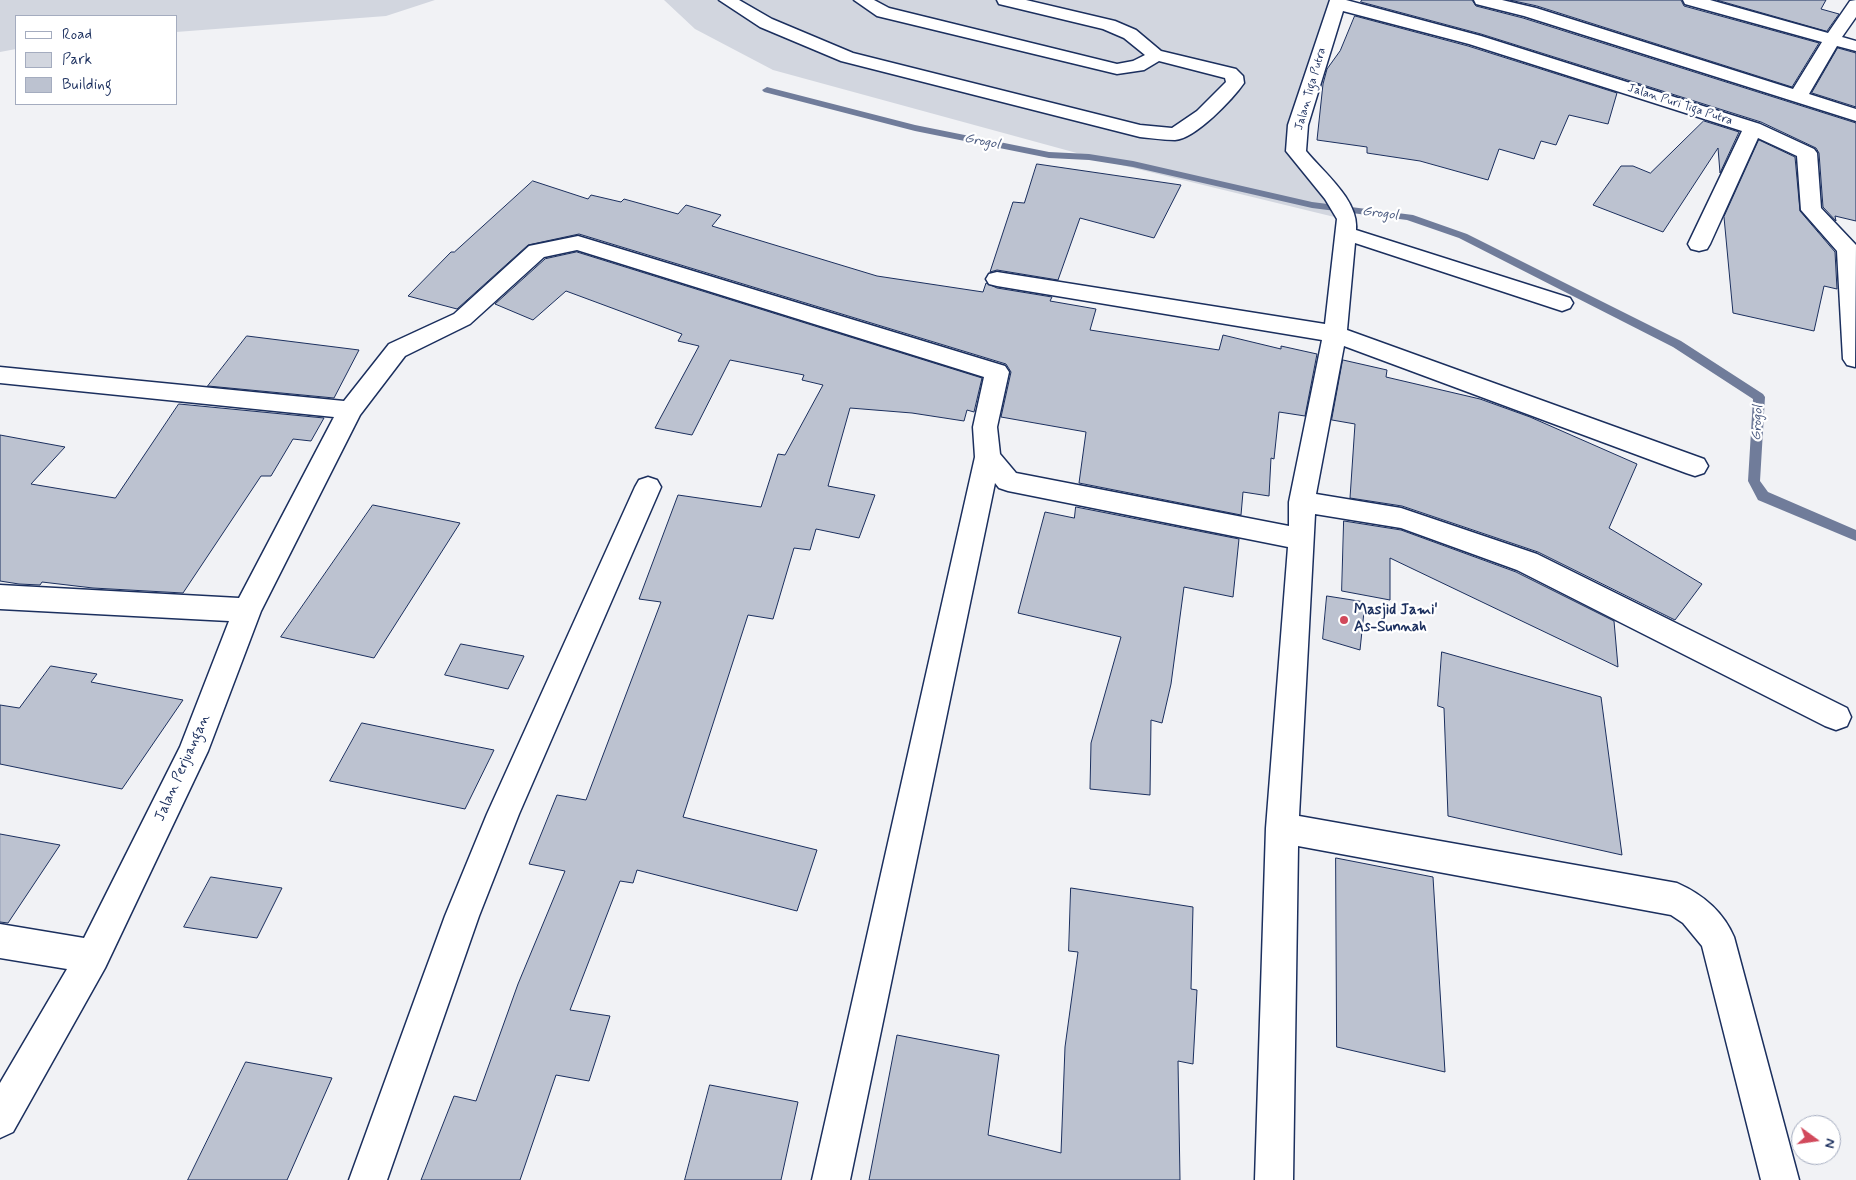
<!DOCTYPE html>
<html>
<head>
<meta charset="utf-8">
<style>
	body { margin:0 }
	#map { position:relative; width:1856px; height:1180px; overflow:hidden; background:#f1f2f5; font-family:Mynerve,sans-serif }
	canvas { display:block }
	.legend { position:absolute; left:15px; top:15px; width:162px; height:90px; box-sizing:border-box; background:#fff; border:1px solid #a4acbf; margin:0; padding:6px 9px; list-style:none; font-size:15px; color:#1b2f5e }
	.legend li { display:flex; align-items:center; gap:10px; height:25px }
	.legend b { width:25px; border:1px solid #a4acbf }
	.north { position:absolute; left:1791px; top:1115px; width:50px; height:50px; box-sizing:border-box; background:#fff; border:1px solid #a4acbf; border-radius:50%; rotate:104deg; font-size:14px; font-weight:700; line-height:20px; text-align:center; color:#1b2f5e }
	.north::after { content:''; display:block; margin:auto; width:18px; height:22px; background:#d1495b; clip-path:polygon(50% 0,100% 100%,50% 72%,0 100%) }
</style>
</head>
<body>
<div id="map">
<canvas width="1856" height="1180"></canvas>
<ul class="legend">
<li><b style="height:6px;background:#fff"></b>Road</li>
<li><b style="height:14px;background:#d2d6df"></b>Park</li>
<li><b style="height:14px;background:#bcc2d0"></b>Building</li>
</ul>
<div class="north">N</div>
</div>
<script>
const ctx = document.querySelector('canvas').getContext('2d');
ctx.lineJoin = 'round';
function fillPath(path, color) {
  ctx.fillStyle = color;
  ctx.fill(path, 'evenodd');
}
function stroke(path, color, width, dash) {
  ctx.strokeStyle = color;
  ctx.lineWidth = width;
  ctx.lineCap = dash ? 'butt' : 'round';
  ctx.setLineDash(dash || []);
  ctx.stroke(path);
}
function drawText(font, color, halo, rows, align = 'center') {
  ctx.font = font + ' Mynerve,sans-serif';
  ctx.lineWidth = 4.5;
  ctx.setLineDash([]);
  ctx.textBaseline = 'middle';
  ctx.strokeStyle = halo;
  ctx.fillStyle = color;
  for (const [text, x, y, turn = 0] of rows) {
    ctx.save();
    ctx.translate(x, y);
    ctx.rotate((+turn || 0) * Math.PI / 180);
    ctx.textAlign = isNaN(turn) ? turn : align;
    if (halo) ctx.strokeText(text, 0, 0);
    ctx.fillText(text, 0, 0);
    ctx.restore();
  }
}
fillPath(new Path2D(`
	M 0,0 L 435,0 L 386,16 L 176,32 L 176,16 L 16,16 L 16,49 L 0,52 Z
	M 664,0 L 1345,0 L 1299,141 L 1355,222 L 1117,164 L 773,70 L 695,29 Z`), '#d2d6df');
fillPath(new Path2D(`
	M 767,87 L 915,125 L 1049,152 L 1089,154 L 1133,161 L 1312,202 L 1413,215 L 1467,234 L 1681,341 L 1763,394 L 1765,397 L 1760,481 L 1768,492 L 1856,530 L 1856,541 L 1758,500 L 1748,481 L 1753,399 L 1673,347 L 1459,238 L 1407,220 L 1312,208 L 1133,167 L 1089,160 L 1049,158 L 915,131 L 764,92 L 762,90 Z`), '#707c9a');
const building = new Path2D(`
	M 1362,0 L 1472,0 L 1476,6 L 1523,18 L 1856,123 L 1856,221 L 1835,216 L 1836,221 L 1823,207 L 1819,153 L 1816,148 L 1761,122 L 1481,34 L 1361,2 Z
	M 1510,0 L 1681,0 L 1684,6 L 1819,43 L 1792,87 L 1537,6 Z
	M 1717,0 L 1826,0 L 1821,9 L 1839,14 L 1827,31 Z
	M 1355,16 L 1468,46 L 1617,93 L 1608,124 L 1569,115 L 1556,145 L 1541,141 L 1534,159 L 1499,149 L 1488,180 L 1420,161 L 1367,153 L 1367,147 L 1317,140 L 1323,84 L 1327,69 L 1340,51 Z
	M 1838,48 L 1856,53 L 1856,107 L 1812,93 Z
	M 1704,121 L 1739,132 L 1720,173 L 1718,148 L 1663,232 L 1593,205 L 1621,166 L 1633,166 L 1650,173 Z
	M 1759,140 L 1795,157 L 1800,211 L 1835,252 L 1837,289 L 1824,286 L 1814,331 L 1733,313 L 1724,217 Z
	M 1037,164 L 1181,185 L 1154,238 L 1080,218 L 1058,280 L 997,270 L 990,272 L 1013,202 L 1024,203 Z
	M 533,181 L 588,199 L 591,195 L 621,202 L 624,199 L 678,214 L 686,205 L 721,215 L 712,226 L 877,276 L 983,292 L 986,283 L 997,288 L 1052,297 L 1050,301 L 1096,309 L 1090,330 L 1219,350 L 1223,335 L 1281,349 L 1281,346 L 1317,354 L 1305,416 L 1279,412 L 1274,459 L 1271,458 L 1269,496 L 1243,492 L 1241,515 L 1079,483 L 1086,432 L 1001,417 L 1011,372 L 1006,364 L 579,234 L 528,245 L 457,309 L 408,296 L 451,252 L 454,252 Z
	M 577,252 L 982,378 L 974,412 L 967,410 L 964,421 L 912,413 L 850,408 L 828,486 L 875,495 L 859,538 L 816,529 L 810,550 L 794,548 L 773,619 L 748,615 L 683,817 L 817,850 L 797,911 L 637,870 L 633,883 L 620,881 L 570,1010 L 610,1016 L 589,1081 L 556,1075 L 520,1180 L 421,1180 L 454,1096 L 476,1101 L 518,984 L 565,871 L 529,864 L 557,795 L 586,800 L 661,602 L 639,599 L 678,495 L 761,507 L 778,454 L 785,455 L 823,385 L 802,380 L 804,375 L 730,360 L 692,435 L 655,428 L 699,346 L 678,341 L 682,334 L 566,291 L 533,320 L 495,304 L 545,259 Z
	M 247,336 L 359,350 L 334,398 L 208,386 Z
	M 1343,360 L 1387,370 L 1386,377 L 1480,399 L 1530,417 L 1637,464 L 1609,528 L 1702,584 L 1675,620 L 1538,552 L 1402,506 L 1350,498 L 1355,424 L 1332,420 Z
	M 179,404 L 324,418 L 311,441 L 293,439 L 271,476 L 261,476 L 183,593 L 93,588 L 42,582 L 40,585 L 19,584 L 0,581 L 0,435 L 65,447 L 31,484 L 115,498 Z
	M 373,505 L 460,523 L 374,658 L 281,637 Z
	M 1076,507 L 1239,539 L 1233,597 L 1184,587 L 1171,684 L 1162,723 L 1151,720 L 1150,795 L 1090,789 L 1091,743 L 1121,637 L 1018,613 L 1045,512 L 1074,518 Z
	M 1344,521 L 1401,530 L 1516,572 L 1614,621 L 1618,667 L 1390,558 L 1390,600 L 1342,591 Z
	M 1327,596 L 1365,602 L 1360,650 L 1323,639 Z
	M 461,644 L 524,656 L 508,689 L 445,675 Z
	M 1442,652 L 1601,697 L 1622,855 L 1448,816 L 1444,708 L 1438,706 Z
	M 51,666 L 97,674 L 91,682 L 183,700 L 122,789 L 0,764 L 0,705 L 19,708 Z
	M 362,723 L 459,743 L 494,750 L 465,809 L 330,781 Z
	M 0,834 L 60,845 L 8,923 L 0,922 Z
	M 1336,858 L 1433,877 L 1445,1072 L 1337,1047 Z
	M 211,877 L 282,888 L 257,938 L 184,927 Z
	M 1071,888 L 1193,907 L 1191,989 L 1197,990 L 1193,1064 L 1178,1061 L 1180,1180 L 869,1180 L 897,1035 L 999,1055 L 988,1135 L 1061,1153 L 1065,1047 L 1078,952 L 1069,951 Z
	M 246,1062 L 332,1078 L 287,1180 L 188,1180 Z
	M 710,1085 L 798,1102 L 781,1180 L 685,1180 Z`);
fillPath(building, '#bcc2d0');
stroke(building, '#1b2f5e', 1);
const minor = new Path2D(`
	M 719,0 L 739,0 L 772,19 L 853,53 L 1140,125 L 1172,128 L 1197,111 L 1226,82 L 1225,78 L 1159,61 L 1144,70 L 1117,74 L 877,16 L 854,0 L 874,0 L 889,8 L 1117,64 L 1133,61 L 1145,55 L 1124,38 L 1103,29 L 999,4 L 997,0 L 1026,0 L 1115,21 L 1136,30 L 1161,51 L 1236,69 L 1243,76 L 1244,83 C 1233,99 1195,139 1175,140 C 1164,140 1151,138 1140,137 L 841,61 L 760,27 Z
	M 1330,0 L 1346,0 L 1481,36 L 1760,124 L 1814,149 L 1817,153 L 1821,208 L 1856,245 L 1855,367 L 1847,365 L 1843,359 L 1837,251 L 1801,210 L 1797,156 L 1758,138 L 1710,244 L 1707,249 L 1699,251 L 1691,249 L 1688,244 L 1742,131 L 1469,44 L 1343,11 L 1308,125 L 1306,151 C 1323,172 1359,200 1356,230 L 1570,298 L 1573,303 L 1570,308 L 1562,311 L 1355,243 L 1347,330 L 1704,459 L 1708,466 L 1704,473 L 1695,476 L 1686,473 L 1344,346 L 1316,494 L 1401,508 L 1537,554 L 1847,708 L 1851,717 L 1847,726 L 1836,730 L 1825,726 L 1517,570 L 1401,528 L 1315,514 L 1299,816 L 1677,883 C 1702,894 1723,911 1734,937 L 1799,1180 L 1761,1180 L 1702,946 L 1683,923 L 1671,915 L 1298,846 L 1293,1180 L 1255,1180 L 1266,828 L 1288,547 L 1008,491 L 999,488 L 995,483 L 850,1180 L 812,1180 L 975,457 L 973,427 L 984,377 L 577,250 L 544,257 L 470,324 L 405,356 L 360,415 L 261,611 L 208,751 L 105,968 L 13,1132 L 0,1138 L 0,1083 L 67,969 L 0,958 L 0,924 L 84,938 L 180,747 L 229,621 L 0,609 L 0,585 L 239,598 L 334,417 L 0,383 L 0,367 L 344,401 L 389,344 L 454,314 L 529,246 L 578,236 L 1005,366 L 1009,372 L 997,427 L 1000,454 L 1016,473 L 1289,526 L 1289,502 L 1322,340 L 997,286 L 989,284 L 986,279 L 989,274 L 997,272 L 1325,324 L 1337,219 L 1325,199 L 1286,151 L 1288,125 Z
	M 1474,0 L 1502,0 L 1536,8 L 1793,89 L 1822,42 L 1685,4 L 1683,0 L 1710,0 L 1828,33 L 1850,1 L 1856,0 L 1856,17 L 1842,37 L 1856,41 L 1856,51 L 1837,46 L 1809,94 L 1856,109 L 1856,121 L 1524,16 L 1476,4 Z
	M 648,477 L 657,480 L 661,487 L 519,814 L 479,916 L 387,1180 L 349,1180 L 445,916 L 487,814 L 635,487 L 639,480 Z`);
stroke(minor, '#1b2f5e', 3);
fillPath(minor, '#fff');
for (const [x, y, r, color] of [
	[1344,620,5,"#d1495b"]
]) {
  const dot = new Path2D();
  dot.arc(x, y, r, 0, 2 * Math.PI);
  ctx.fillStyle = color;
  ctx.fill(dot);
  stroke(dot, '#fff', 2);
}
drawText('12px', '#1b2f5e', '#fff', [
	["Jalan Tiga Putra",1311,89,-74],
	["Jalan Puri Tiga Putra",1680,105,18]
]);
drawText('italic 14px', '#4c5c81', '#fff', [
	["Grogol",982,142,11],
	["Grogol",1380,214,7],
	["Grogol",1758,423,-87]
]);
drawText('bold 15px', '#1b2f5e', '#fff', [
	["Masjid Jami'",1354,611],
	["As-Sunnah",1354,628]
], 'left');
drawText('15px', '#1b2f5e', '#fff', [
	["Jalan Perjuangan",183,768,-66]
]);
</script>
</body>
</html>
